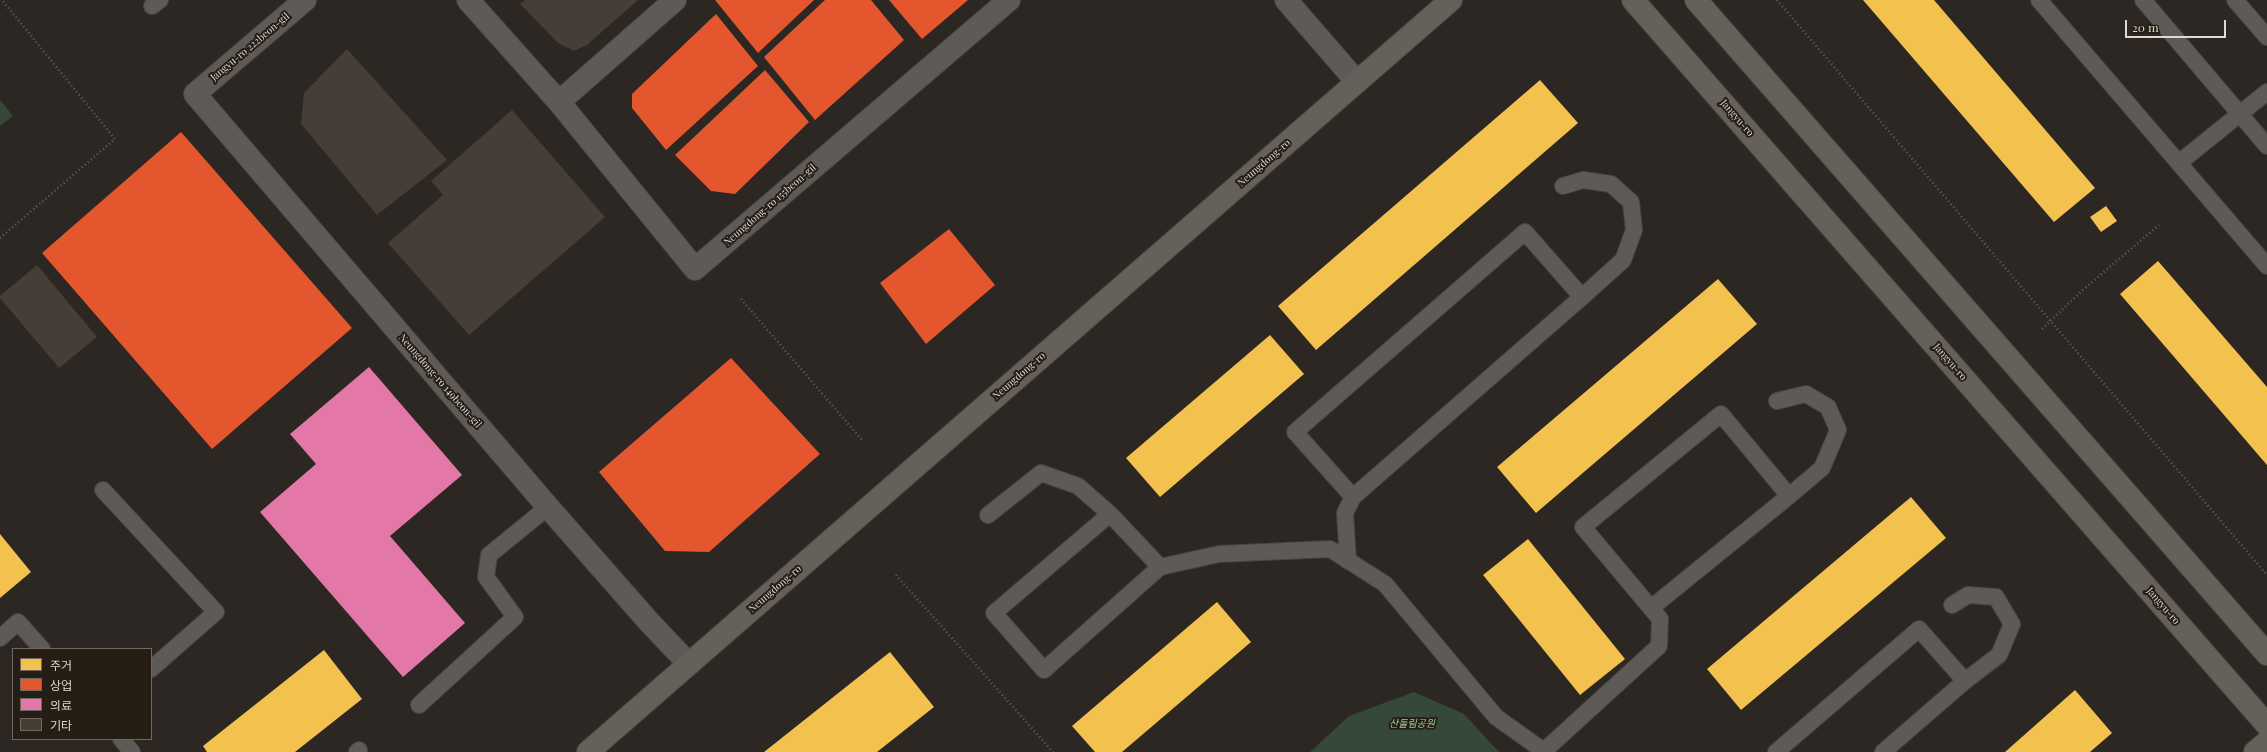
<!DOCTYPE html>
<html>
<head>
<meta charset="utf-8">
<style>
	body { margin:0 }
	#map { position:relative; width:2267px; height:752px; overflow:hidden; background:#2c2723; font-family:"Playfair Display","Noto Sans KR",serif }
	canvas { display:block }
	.legend { position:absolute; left:12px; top:648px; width:140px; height:92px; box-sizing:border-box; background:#261e15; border:1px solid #706961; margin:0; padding:5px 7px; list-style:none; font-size:12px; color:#dfd9d4 }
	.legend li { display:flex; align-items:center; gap:8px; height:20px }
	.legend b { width:20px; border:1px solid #706961 }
	.scale { position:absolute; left:2125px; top:20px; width:101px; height:18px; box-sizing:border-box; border:2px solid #dfd9d4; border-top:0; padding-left:5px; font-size:12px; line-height:14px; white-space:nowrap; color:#dfd9d4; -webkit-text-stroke:3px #261e15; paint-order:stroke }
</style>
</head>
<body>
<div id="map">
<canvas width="2267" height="752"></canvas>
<ul class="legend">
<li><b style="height:11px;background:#f2c14e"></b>주거</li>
<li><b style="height:11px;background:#e4572e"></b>상업</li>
<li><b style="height:11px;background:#e377a8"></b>의료</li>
<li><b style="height:11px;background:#453e37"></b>기타</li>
</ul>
<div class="scale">20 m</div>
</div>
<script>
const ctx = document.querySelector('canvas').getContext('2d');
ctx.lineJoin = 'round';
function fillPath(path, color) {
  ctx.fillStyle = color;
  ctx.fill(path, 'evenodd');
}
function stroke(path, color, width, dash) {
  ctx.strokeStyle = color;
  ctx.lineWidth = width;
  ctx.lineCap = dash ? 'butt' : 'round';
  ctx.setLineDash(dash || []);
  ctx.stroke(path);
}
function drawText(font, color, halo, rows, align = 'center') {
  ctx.font = font + ' "Playfair Display","Noto Sans KR",serif';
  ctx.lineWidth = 4;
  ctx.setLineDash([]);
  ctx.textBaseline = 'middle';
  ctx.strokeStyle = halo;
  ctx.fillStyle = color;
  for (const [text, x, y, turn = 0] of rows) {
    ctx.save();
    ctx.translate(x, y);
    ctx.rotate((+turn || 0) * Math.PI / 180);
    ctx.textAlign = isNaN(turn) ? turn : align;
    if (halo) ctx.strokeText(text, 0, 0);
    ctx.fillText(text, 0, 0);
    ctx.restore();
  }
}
fillPath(new Path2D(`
	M 0,100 L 13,116 L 0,126 Z
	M 1414,692 L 1464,714 L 1499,752 L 1310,752 L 1349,716 Z`), '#354839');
fillPath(new Path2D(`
	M 1863,0 L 1934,0 L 2095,188 L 2054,222 Z
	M 1540,80 L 1578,123 L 1316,350 L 1278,306 Z
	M 2106,206 L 2117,221 L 2101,232 L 2090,217 Z
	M 2158,261 L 2267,387 L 2267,465 L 2120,294 Z
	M 1718,279 L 1757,324 L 1536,513 L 1497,467 Z
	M 1270,335 L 1304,374 L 1160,497 L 1126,458 Z
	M 1911,497 L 1946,538 L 1741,710 L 1707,669 Z
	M 0,534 L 31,572 L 0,598 Z
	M 1528,539 L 1625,659 L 1580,695 L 1483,575 Z
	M 1217,602 L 1251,642 L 1122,752 L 1095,752 L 1072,726 Z
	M 324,650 L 362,699 L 295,752 L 207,752 L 203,746 Z
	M 890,652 L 934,707 L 877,752 L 764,752 Z
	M 2075,690 L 2112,733 L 2090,752 L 2005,752 Z`), '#f2c14e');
fillPath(new Path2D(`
	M 715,0 L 814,0 L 758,53 Z
	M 825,0 L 871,0 L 904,40 L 815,120 L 764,57 Z
	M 889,0 L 968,0 L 922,39 Z
	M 716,14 L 758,66 L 666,150 L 632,108 L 632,94 Z
	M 765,70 L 809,122 L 735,194 L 711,191 L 675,155 Z
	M 181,132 L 352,328 L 212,449 L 42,253 Z
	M 949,229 L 995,285 L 926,344 L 880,283 Z
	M 731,358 L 820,454 L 709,552 L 665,551 L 599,472 Z`), '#e4572e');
fillPath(new Path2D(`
	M 369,367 L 462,475 L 390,536 L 465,623 L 403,677 L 260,512 L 316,464 L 290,434 Z`), '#e377a8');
fillPath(new Path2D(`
	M 525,0 L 638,0 L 587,45 L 574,51 L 558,43 L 520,4 Z
	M 347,49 L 447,160 L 377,215 L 301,124 L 304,93 Z
	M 512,110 L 605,217 L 469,335 L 388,243 L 443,195 L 431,181 Z
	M 37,265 L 97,337 L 59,368 L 0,298 L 0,296 Z`), '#453e37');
const lane = new Path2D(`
	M 2039,0 L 2267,266
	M 2143,0 L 2267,146
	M 2235,0 L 2267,37
	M 152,6 L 160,0
	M 2180,162 L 2267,92
	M 1563,186 L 1583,180 L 1611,184 L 1631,202 L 1634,230 L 1623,260 L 1582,297
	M 1777,401 L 1806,394 L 1828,407 L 1838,430 L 1822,468 L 1789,496
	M 103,490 L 216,612 L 151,669
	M 988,515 L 1041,473 L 1078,486 L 1110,514
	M 1348,561 L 1345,513 L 1353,497 L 1582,297 L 1525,232 L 1295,432 L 1353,497
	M 1160,567 L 1110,514 L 994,613 L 1044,670 L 1160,567 L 1219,554 L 1330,549 L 1385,584 L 1496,717 L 1545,752
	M 1952,605 L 1968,595 L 1996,597 L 2012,624 L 1999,655 L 1965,681
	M 0,638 L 18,622 L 42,649
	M 419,705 L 515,617 L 486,577 L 489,555 L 548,507
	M 121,739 L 132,752
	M 1544,751 L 1659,646 L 1660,619 L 1583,527 L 1721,414 L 1789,496 L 1651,608
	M 357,752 L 359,750
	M 1776,752 L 1919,629 L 1965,681 L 1883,752`);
const street = new Path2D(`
	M 305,0 L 195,94 L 548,507 L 650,623 L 689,664
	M 468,0 L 559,102 L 695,269 L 1009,0
	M 1286,0 L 1357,82
	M 559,102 L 675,0`);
const secondary = new Path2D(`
	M 1633,0 L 2267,725
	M 1696,0 L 2267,654
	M 588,752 L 1451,0
	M 2255,752 L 2267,742`);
stroke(lane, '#484441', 18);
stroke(street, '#484441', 24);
stroke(secondary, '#484441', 24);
stroke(new Path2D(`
	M 1777,0 L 2267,575
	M 0,238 L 115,139 L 2,0
	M 741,299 L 862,440
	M 2042,329 L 2084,289 L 2159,225
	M 896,575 L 1053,752`), '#65625e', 2.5, [1, 3]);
stroke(lane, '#5d5a57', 16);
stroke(street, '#5d5a57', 22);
stroke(secondary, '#65615a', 22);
drawText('10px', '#dfd9d4', '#261e15', [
	["Jangyu-ro 222beon-gil",250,47,-40],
	["Jangyu-ro",1737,118,49],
	["Neungdong-ro",1264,163,-41],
	["Neungdong-ro 155beon-gil",770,205,-41],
	["Jangyu-ro",1950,362,49],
	["Neungdong-ro",1019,376,-41],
	["Neungdong-ro 149beon-gil",440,381,49],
	["Neungdong-ro",775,589,-41],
	["Jangyu-ro",2163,606,49]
]);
drawText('italic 10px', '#98d3a8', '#261e15', [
	["산돌림공원",1412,724]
]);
</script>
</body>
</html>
